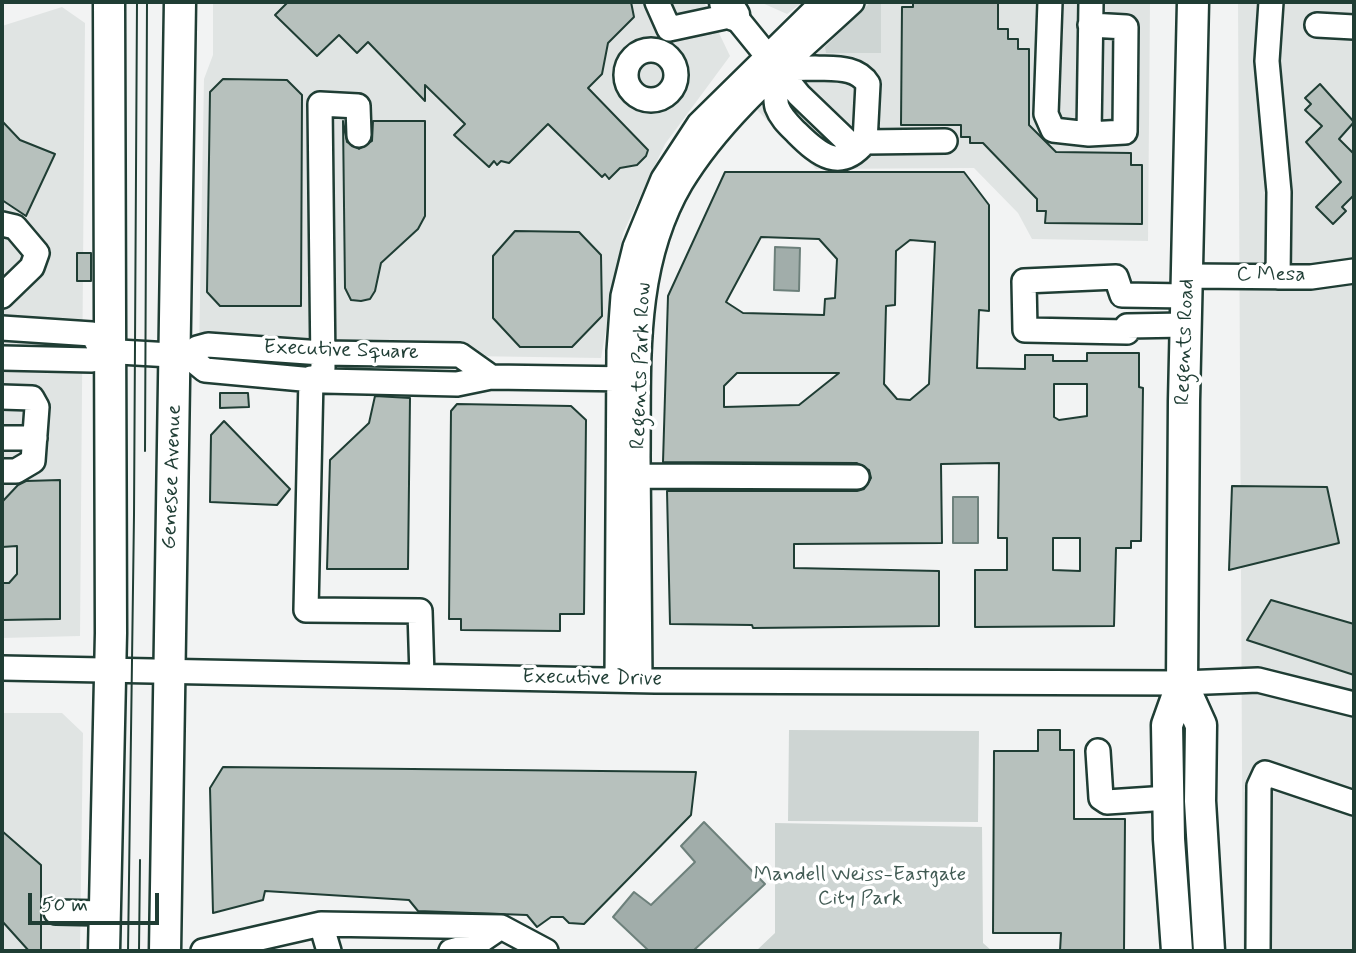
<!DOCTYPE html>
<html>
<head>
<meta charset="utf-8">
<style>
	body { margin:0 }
	#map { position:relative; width:1356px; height:953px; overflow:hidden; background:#f2f3f3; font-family:Mynerve,sans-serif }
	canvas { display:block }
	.frame { position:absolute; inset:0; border:4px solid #1f3d34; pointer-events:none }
	.scale { position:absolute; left:28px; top:893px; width:131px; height:32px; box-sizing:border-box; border:4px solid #1f3d34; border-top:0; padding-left:9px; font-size:21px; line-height:24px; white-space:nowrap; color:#1f3d34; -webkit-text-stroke:5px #fff; paint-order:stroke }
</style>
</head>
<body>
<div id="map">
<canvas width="1356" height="953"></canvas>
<div class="frame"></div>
<div class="scale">50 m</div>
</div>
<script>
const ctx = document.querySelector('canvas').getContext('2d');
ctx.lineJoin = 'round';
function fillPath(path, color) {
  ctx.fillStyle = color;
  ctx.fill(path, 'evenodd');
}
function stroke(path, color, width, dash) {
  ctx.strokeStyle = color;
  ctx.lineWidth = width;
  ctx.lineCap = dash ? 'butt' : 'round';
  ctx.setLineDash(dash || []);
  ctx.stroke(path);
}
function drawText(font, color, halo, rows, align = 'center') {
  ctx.font = font + ' Mynerve,sans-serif';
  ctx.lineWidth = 7;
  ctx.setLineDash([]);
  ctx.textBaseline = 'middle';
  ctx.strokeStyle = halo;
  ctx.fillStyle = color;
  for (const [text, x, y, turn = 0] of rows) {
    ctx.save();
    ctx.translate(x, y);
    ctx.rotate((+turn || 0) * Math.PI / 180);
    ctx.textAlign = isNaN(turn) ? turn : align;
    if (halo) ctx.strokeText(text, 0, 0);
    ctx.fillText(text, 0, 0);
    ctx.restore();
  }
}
fillPath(new Path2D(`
	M 213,2 L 704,2 L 730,56 L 665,144 L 623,233 L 601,358 L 199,352 L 204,79 L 213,55 Z
	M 760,2 L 803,2 L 787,14 Z
	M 866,2 L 1150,2 L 1148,241 L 1032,239 L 1018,213 L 974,168 L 816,169 L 757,110 Z
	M 1238,2 L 1354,2 L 1354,951 L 1243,951 Z
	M 62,7 L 85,23 L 80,636 L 2,638 L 2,26 Z
	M 2,713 L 62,713 L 83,733 L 80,951 L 2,951 Z`), '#e0e4e3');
fillPath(new Path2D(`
	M 871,2 L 881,2 L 881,53 L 826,53 L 825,47 Z
	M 789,730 L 979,731 L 978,822 L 788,821 Z
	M 775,823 L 982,827 L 983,943 L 992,951 L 756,951 L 775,933 Z`), '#ced5d3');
const water = new Path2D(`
	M 775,247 L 800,248 L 799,291 L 774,290 Z
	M 953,497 L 978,497 L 978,543 L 953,543 Z
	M 704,822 L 765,884 L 693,951 L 649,951 L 613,917 L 634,892 L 651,905 L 695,862 L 681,846 Z`);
fillPath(water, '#a1adaa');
stroke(water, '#6d807b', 2);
const building = new Path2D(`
	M 288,2 L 631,2 L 634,17 L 608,43 L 602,74 L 588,88 L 648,150 L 646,156 L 637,165 L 620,168 L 609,179 L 605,174 L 602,177 L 548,124 L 509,163 L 501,161 L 497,165 L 494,161 L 489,167 L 454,135 L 465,124 L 425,85 L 425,101 L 368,42 L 357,53 L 339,35 L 317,56 L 275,15 Z
	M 913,2 L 998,2 L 998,29 L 1008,29 L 1008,39 L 1018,39 L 1018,49 L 1029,49 L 1029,125 L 1056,152 L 1131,153 L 1131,165 L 1142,165 L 1142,224 L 1045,223 L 1046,211 L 1037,211 L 1037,199 L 983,143 L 970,143 L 970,137 L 961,137 L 961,125 L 901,125 L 902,7 L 913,7 Z
	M 223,79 L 287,80 L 302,95 L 301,306 L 220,306 L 207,292 L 210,92 Z
	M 1320,84 L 1354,122 L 1339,139 L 1354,154 L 1354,195 L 1342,207 L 1346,211 L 1333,224 L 1316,207 L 1341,182 L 1306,142 L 1322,126 L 1305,110 L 1311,104 L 1305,98 Z
	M 2,121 L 20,140 L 55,154 L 26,216 L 2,200 Z
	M 343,121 L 347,142 L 359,149 L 372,141 L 373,121 L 425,121 L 425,216 L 418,229 L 381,263 L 375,291 L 370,299 L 361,301 L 351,300 L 345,288 Z
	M 725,172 L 964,172 L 989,205 L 989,311 L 979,310 L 977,368 L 1025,369 L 1025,355 L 1053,355 L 1053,361 L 1087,361 L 1087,353 L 1139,353 L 1139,387 L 1143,388 L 1141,541 L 1131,541 L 1131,548 L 1116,548 L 1114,626 L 975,627 L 975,570 L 1007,570 L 1007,538 L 998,538 L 999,463 L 941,464 L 942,543 L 794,544 L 794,568 L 939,571 L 939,626 L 753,628 L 752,625 L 670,624 L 667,491 L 857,491 L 864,489 L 871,478 L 869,470 L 857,463 L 663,462 L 668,296 ZM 761,237 L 819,239 L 837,259 L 835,298 L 825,299 L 824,315 L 743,313 L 726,302 ZM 910,240 L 935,242 L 929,384 L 910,400 L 897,399 L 884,384 L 886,306 L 895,305 L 896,251 ZM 737,373 L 839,373 L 799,405 L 724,407 L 724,386 ZM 1054,384 L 1087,384 L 1087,416 L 1059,420 L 1054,417 ZM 1053,538 L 1080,538 L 1080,571 L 1053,570 Z
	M 515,231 L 579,232 L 601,255 L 602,316 L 572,347 L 520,347 L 493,318 L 493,256 Z
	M 77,253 L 91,253 L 91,281 L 77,281 Z
	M 220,393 L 248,393 L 249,407 L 220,408 Z
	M 375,396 L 410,398 L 408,569 L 327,569 L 330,460 L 369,423 Z
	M 457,404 L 571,406 L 586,420 L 584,614 L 560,614 L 560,631 L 461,630 L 461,619 L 449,619 L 451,411 Z
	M 224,421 L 290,489 L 277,505 L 210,502 L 211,435 Z
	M 60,480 L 60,619 L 2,620 L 2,583 L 9,583 L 17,574 L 17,546 L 2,547 L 2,502 L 18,485 L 26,481 Z
	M 1232,486 L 1327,487 L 1339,543 L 1229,570 Z
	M 1271,600 L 1354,624 L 1354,675 L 1247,640 Z
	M 1038,730 L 1060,730 L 1060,750 L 1074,750 L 1074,819 L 1125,819 L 1124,951 L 1060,951 L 1061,933 L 993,933 L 994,751 L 1038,751 Z
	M 223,767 L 696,772 L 691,815 L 584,924 L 569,923 L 563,917 L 551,917 L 537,927 L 527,915 L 418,911 L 409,900 L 265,891 L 263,900 L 213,913 L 210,788 Z
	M 2,831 L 41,865 L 41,951 L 29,951 L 2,921 Z`);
fillPath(building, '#b7c1bd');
stroke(building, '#1f3d34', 2);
const minor = new Path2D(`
	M 657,2 L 669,29 L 734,15 L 799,95 L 849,143
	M 1050,2 L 1046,114 L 1053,130 L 1089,134 L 1091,2
	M 1271,2 L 1267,61 L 1279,192 L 1278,277
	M 1317,25 L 1354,27
	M626 75a25 25 0 1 1 50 0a25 25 0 1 1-50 0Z
	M 815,68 C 834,69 857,66 868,84 L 865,142 C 840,172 819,155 797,133 C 789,125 781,118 777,107 C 774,97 777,80 777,69 Z
	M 1089,134 L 1125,132 L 1126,27 L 1090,25
	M 865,142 L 945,141
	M 2,224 L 15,227 L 37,253 L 32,267 L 2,296
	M 1188,276 L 1311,277 L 1354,271
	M 1186,325 L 1127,326 L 1127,332 L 1025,330 L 1024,281 L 1116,277 L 1122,295 L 1187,296
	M 2,328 L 92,334 L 102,351
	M 188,356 L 205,370 L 324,381 L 457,384 L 491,377 L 632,379
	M 2,358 L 92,360 L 102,351 L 188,356 L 197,348 L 208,345 L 322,353 L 460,355 L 491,377
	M 323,368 L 320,104 L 358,106 L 359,135
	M 311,378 L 306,610 L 420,611 L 422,676
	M 2,397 L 32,398 L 37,407 L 33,461 L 16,471 L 2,471
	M 2,438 L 35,438
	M 638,476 L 857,477
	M 2,668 L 655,681 L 1182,683 L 1258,680 L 1354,704
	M 617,680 L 619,351 L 623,296 L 635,247 L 663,179 L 699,124 L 823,2
	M 640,680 C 639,606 638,532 638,457 C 639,364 632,266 681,183 C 723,113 794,56 852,2
	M 1098,751 L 1101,798 L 1107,802 L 1168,798
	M 56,912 L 104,913
	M 321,924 L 329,951
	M 203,951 L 321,924 L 501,927 L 546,951
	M 451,951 L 476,944 L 501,927
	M 1258,951 L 1259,786 L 1265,773 L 1354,803`);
const major = new Path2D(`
	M 725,2 L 734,15
	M 1182,683 L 1201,725 L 1200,801 L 1209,951
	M 104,951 L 111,633 L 109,2
	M 165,951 L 180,2
	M 1177,951 L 1169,839 L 1167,725 L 1182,683 L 1184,401 L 1193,2`);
stroke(minor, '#1f3d34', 28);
stroke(major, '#1f3d34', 35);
stroke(minor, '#fff', 23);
stroke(major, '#fff', 30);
stroke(new Path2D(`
	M 145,451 L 147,2
	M 128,951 L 134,515 L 137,2
	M 139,951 L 140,860`), '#1f3d34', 2);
drawText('21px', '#1f3d34', '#fff', [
	["C Mesa",1271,276],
	["Regents Road",1186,342,-88],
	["Executive Square",341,351,2],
	["Regents Park Row",642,366,-88],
	["Genesee Avenue",173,477,-88],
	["Executive Drive",592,679,1]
]);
drawText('21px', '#425b54', '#fff', [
	["Mandell Weiss-Eastgate",860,876],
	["City Park",860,900]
]);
</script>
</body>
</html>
